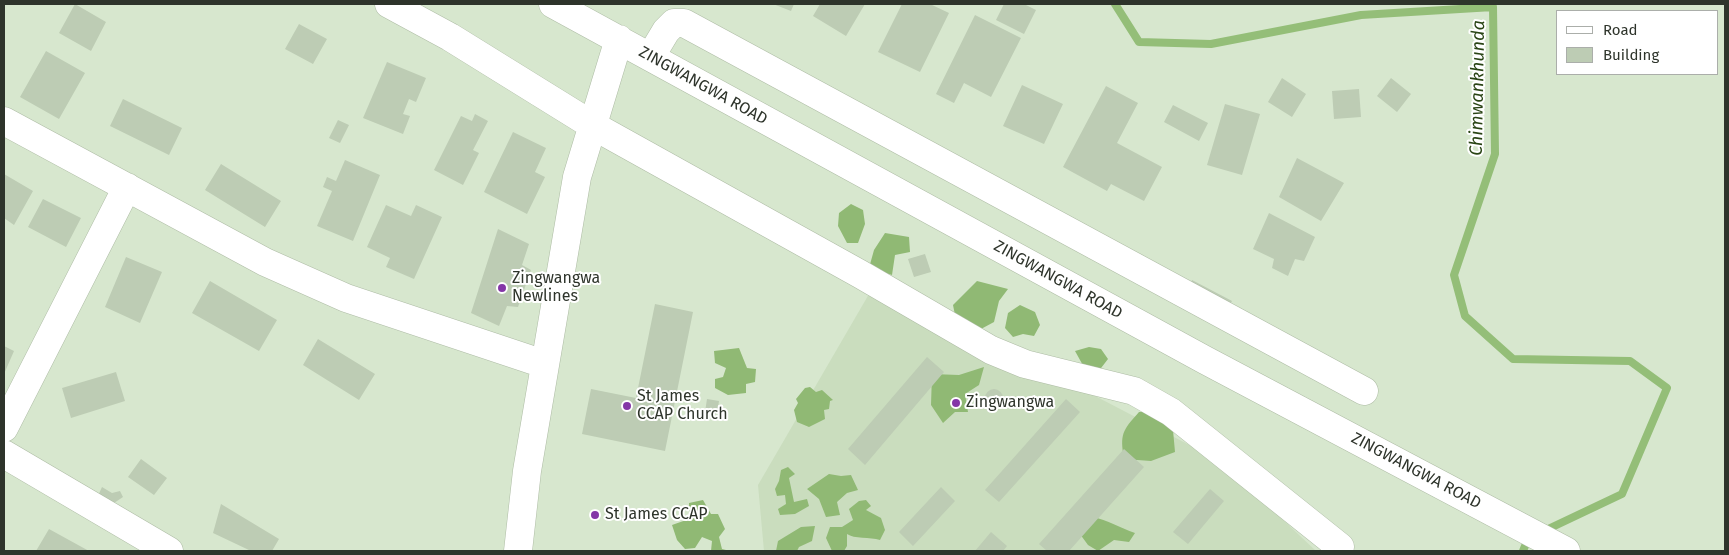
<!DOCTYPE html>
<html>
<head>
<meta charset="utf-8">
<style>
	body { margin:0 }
	#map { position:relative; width:1729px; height:555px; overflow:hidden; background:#d7e7ce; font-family:"Fira Sans",sans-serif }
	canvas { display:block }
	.frame { position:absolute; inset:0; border:5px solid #2e342b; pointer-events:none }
	.legend { position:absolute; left:1556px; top:10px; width:162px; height:65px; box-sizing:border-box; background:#fff; border:1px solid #abaeaa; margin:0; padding:6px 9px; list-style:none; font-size:15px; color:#2e342b }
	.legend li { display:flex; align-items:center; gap:10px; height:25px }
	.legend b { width:25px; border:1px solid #abaeaa }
</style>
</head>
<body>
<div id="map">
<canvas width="1729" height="555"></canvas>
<div class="frame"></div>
<ul class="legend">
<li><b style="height:6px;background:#fff"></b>Road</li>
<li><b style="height:14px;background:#bdccb4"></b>Building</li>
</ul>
</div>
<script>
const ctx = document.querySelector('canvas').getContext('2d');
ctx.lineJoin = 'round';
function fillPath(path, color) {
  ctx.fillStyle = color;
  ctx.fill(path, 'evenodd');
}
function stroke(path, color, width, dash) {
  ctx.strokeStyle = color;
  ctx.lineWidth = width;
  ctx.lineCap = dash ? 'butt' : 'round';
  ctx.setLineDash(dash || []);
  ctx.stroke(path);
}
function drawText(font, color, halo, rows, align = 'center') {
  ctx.font = font + ' "Fira Sans",sans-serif';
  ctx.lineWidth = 4;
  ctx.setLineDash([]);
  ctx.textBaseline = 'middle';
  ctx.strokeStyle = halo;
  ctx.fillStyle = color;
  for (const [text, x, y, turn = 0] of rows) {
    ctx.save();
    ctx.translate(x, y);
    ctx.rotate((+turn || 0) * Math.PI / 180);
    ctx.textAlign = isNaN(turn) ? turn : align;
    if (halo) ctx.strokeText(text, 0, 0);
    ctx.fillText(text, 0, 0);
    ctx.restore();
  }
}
fillPath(new Path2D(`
	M 876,282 L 1222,462 L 1316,551 L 764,551 L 758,485 Z`), '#caddbe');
fillPath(new Path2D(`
	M 851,204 L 863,210 L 865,224 L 858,243 L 847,243 L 838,226 L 839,213 Z
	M 885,233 L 909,237 L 910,252 L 895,255 L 892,275 L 869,268 L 874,250 Z
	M 977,281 L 1008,289 L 999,301 L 994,322 L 981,329 L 957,325 L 953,305 Z
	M 1020,305 L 1035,312 L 1040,325 L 1034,336 L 1023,334 L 1013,337 L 1005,328 L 1008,313 Z
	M 1089,347 L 1101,349 L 1108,359 L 1098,372 L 1090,378 L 1075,351 Z
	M 739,348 L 747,368 L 756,369 L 755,382 L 746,384 L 746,393 L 728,395 L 715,388 L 715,379 L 723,377 L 726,368 L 715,363 L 714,351 Z
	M 984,367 L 979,385 L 965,394 L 968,412 L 955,412 L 943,423 L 931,405 L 932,374 L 959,375 Z
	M 810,387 L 816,392 L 822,390 L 833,400 L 830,401 L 829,409 L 824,410 L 825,419 L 809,427 L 797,422 L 794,410 L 798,403 L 796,399 L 805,388 Z
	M 1155,411 L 1173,430 L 1175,452 L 1151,461 L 1124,459 C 1120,434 1122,431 1139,412 Z
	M 788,467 L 795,474 L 789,478 L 794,502 L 807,499 L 809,506 L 795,514 L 780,515 L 778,509 L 786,504 L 785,495 L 777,496 L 775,489 L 779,481 L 781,470 Z
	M 829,474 L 841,476 L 851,475 L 858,490 L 847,493 L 837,502 L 840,515 L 826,517 L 819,499 L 807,489 Z
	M 703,500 L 711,514 L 718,514 L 725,529 L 719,537 L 722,549 L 730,551 L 711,551 L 712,541 L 702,537 L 695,548 L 685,549 L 677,540 L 672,525 L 689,519 L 689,503 Z
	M 866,500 L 871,506 L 866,510 L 881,518 L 885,530 L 880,540 C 870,537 854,539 847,534 L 847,546 L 844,551 L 832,551 L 826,538 L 830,527 L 842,527 L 853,520 L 849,509 L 859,501 Z
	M 1092,517 C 1108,520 1120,528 1135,533 L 1129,542 L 1114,540 L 1098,551 L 1088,545 L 1077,530 Z
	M 815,526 L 812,541 L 799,547 L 797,551 L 776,551 L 778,541 L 801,527 Z`), '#90b974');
stroke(new Path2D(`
	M 1115,4 L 1139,42 L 1211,44 L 1361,15 L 1493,7 L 1495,154 L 1454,275 L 1465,316 L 1513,359 L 1630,361 L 1667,388 L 1622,494 L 1546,530
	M 1523,551 L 1525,546`), '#94be78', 8);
fillPath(new Path2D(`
	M 75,4 L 106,22 L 91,51 L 59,33 Z
	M 773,4 L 794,4 L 791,11 Z
	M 820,4 L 865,4 L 846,36 L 813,16 Z
	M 902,4 L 930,4 L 949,13 L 920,72 L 878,52 Z
	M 1004,4 L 1024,4 L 1036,10 L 1024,34 L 996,20 Z
	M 975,15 L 1021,38 L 991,97 L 964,83 L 954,103 L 936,94 Z
	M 299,24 L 327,39 L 313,64 L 285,49 Z
	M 46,51 L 85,73 L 59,119 L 20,97 Z
	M 387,62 L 426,78 L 416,102 L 409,99 L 403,114 L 410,116 L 403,134 L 363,118 Z
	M 1282,78 L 1306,94 L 1292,117 L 1268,102 Z
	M 1391,78 L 1411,94 L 1397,112 L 1377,96 Z
	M 1022,85 L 1063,104 L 1044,144 L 1003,126 Z
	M 1106,86 L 1138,103 L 1117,143 L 1162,167 L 1144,201 L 1111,184 L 1107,191 L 1063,167 Z
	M 1359,89 L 1361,117 L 1334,119 L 1332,91 Z
	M 123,99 L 182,128 L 169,155 L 110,126 Z
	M 1225,104 L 1260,114 L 1242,175 L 1207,165 Z
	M 1173,105 L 1208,123 L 1199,141 L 1164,122 Z
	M 475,114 L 488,121 L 473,150 L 479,153 L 463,185 L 434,170 L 461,116 L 472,121 Z
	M 338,120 L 349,125 L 340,143 L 329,138 Z
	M 513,132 L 546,148 L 535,172 L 545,177 L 527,214 L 484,192 Z
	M 1297,158 L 1344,183 L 1321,221 L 1279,197 Z
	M 345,160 L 380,175 L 353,241 L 317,226 L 332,191 L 323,187 L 327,177 L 336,181 Z
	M 221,164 L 281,201 L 265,227 L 205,190 Z
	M 4,174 L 33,191 L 14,225 L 4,218 Z
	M 43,199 L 81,218 L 66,247 L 28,227 Z
	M 386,205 L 411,216 L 416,205 L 442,217 L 414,279 L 386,267 L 390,258 L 367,247 Z
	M 1269,213 L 1315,237 L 1304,261 L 1295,259 L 1288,276 L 1272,268 L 1274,259 L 1253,249 Z
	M 498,229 L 529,244 L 522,265 L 531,270 L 518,307 L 507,306 L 499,326 L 471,313 Z
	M 925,254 L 931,272 L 914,277 L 908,259 Z
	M 126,257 L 162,272 L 140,323 L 105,307 Z
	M 1192,280 L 1232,301 L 1226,311 L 1188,289 Z
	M 210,281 L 277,320 L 259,351 L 192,313 Z
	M 655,304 L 693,312 L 665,451 L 582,434 L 591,389 L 636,398 Z
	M 318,339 L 375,374 L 359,400 L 303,365 Z
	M 4,346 L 14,351 L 4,374 Z
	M 927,357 L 944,372 L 865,465 L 848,449 Z
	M 116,372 L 125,401 L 71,418 L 62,388 Z
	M985 398a9 9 0 1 1 18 0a9 9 0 1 1-18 0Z
	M 707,399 L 719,401 L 717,414 L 705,412 Z
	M 1066,399 L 1080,412 L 999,502 L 985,490 Z
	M 1124,449 L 1144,467 L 1069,551 L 1047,551 L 1039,544 Z
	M 141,459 L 167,478 L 154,495 L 128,477 Z
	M 102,487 L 112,493 L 120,491 L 123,497 L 111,505 L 97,498 Z
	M 941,487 L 955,501 L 913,546 L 899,532 Z
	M 1210,489 L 1224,501 L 1188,544 L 1173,532 Z
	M 221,504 L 279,539 L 272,551 L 251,551 L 213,533 Z
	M 49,529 L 89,551 L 36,551 Z
	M 991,532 L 1007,546 L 1003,551 L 975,551 Z`), '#bdccb4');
const minor = new Path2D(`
	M 389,4 L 450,37 L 592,125 L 860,274 L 991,350 L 1025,364 L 1134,391 L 1171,412 L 1340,547
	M 553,4 L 1205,360 L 1566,551
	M 651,56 L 666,31 L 674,23 L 684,23 L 1364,391
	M 4,121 L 265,262 L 346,298 L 544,364
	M 4,428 L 127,187
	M 4,454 L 169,551
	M 518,551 L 527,471 L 577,177 L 619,39`);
stroke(minor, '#aebca5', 29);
stroke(minor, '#fff', 28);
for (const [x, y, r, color] of [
	[502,288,5,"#8436a7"],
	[956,403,5,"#8436a7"],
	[627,406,5,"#8436a7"],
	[595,515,5,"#8436a7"]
]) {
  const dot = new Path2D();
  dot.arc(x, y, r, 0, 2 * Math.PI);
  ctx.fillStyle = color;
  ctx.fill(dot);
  stroke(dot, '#fff', 2);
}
drawText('16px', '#2e342b', '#fff', [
	["ZINGWANGWA ROAD",703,86,29],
	["ZINGWANGWA ROAD",1058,280,29],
	["ZINGWANGWA ROAD",1416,471,28]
]);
drawText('16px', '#2e342b', '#fff', [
	["Zingwangwa",512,279],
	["Newlines",512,297],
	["St James",637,397],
	["CCAP Church",637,415],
	["Zingwangwa",966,403],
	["St James CCAP",605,515]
], 'left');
drawText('italic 18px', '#294414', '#fff', [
	["Chimwankhunda",1478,88,-89]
]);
</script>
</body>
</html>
